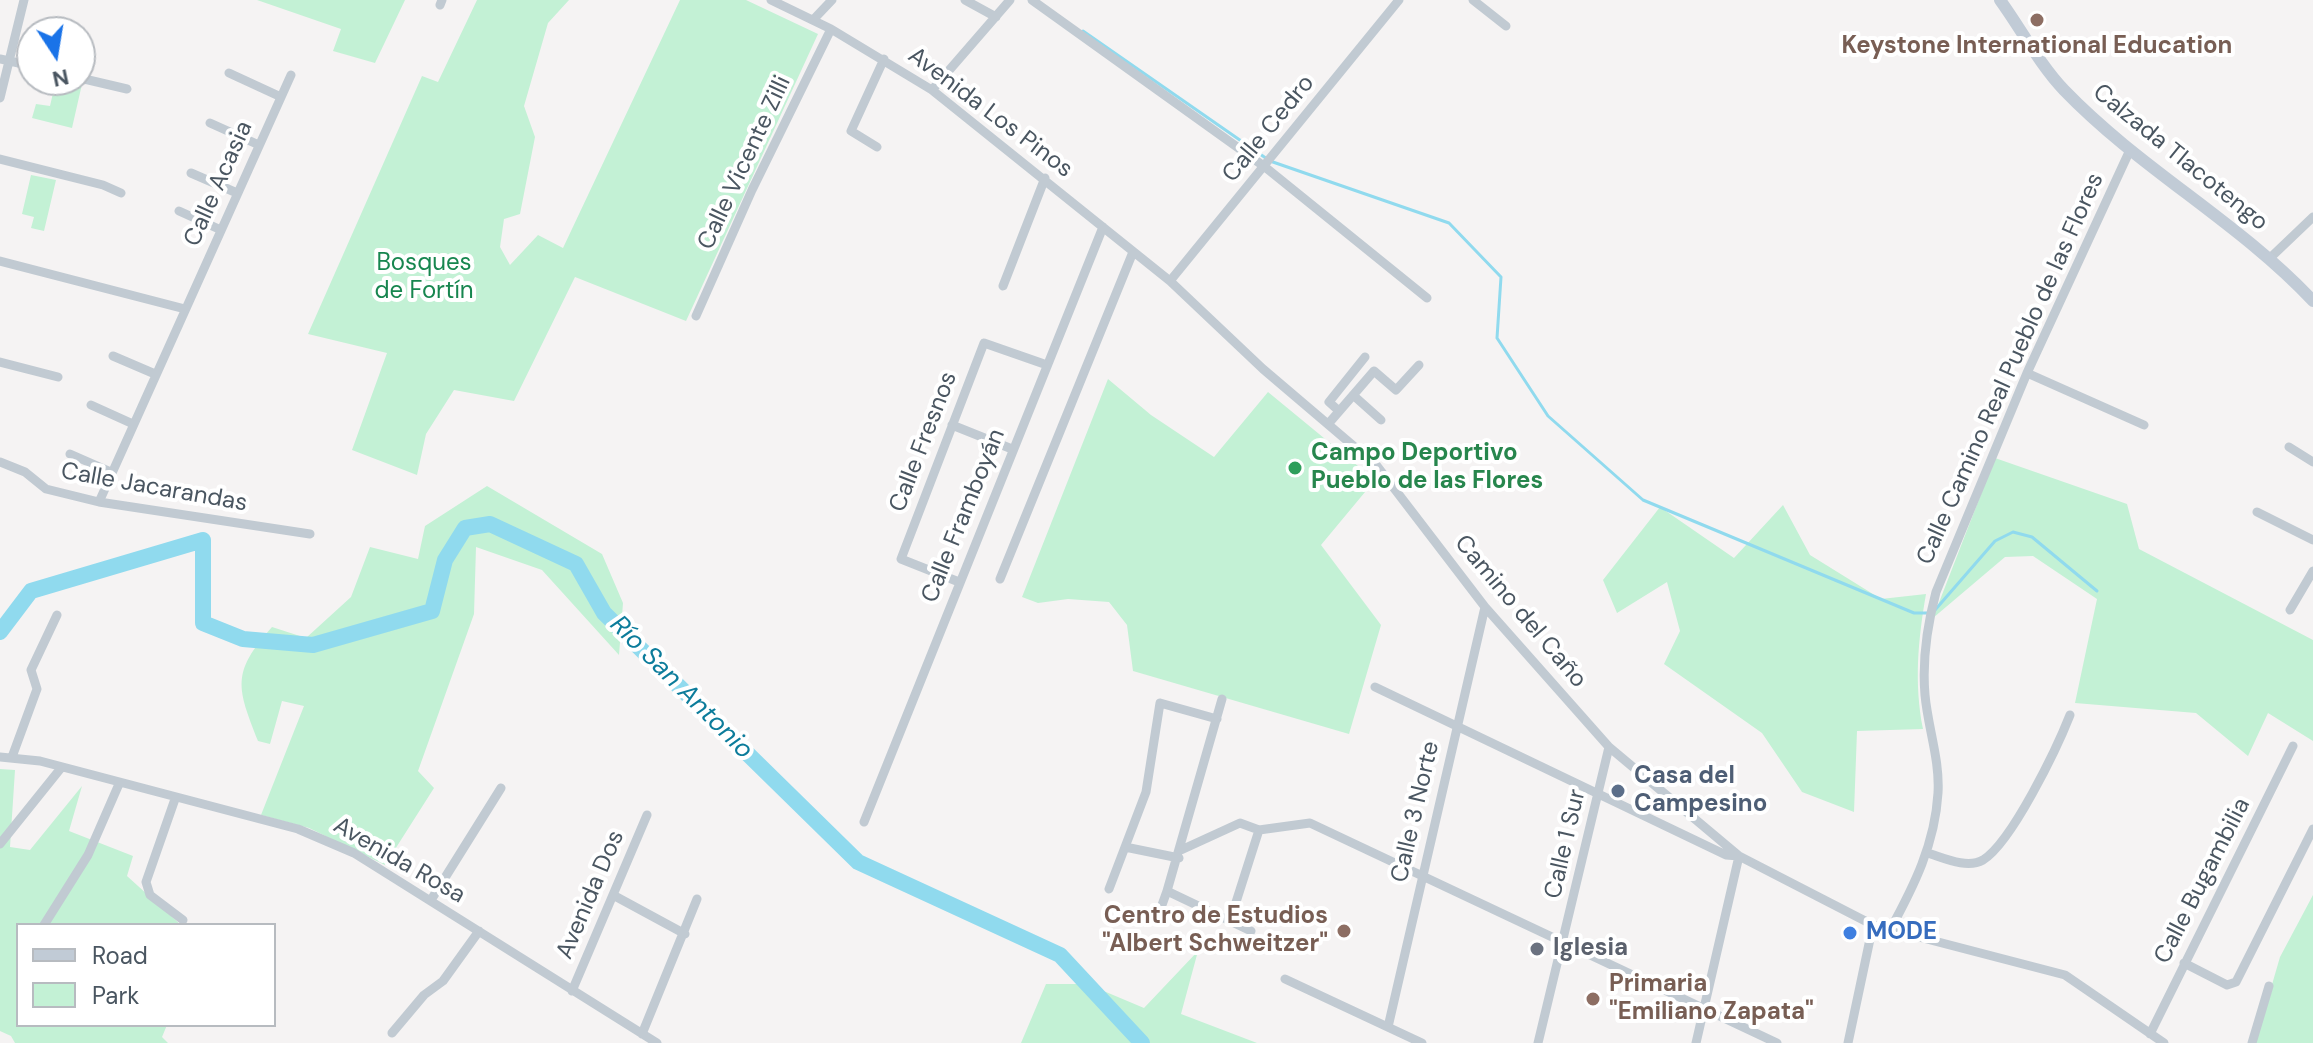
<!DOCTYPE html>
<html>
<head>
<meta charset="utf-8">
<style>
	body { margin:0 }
	#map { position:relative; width:2313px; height:1043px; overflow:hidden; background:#f5f3f3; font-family:"DM Sans",sans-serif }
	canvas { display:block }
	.legend { position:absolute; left:16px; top:923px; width:260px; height:104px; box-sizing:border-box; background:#fff; border:2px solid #b7bbc0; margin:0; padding:10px 14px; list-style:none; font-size:24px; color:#4a5661 }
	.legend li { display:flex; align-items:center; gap:16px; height:40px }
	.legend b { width:40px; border:2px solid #b7bbc0 }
	.north { position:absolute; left:16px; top:16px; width:80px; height:80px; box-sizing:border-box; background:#fff; border:2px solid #b7bbc0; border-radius:50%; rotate:168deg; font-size:22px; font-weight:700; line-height:32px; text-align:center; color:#4a5661 }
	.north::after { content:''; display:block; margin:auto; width:28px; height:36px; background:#1a73e8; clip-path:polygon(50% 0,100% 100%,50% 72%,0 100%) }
</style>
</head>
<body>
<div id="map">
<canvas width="2313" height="1043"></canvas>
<ul class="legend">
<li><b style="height:10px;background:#c1cbd6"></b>Road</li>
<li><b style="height:22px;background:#c3f1d5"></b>Park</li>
</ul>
<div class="north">N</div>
</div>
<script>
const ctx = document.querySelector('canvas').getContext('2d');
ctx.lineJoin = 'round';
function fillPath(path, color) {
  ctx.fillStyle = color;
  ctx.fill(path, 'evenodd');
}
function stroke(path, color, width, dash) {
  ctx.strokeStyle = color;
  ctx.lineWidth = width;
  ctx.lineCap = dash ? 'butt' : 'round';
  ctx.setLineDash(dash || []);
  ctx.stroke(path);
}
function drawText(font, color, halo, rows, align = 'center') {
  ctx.font = font + ' "DM Sans",sans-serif';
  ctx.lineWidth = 8;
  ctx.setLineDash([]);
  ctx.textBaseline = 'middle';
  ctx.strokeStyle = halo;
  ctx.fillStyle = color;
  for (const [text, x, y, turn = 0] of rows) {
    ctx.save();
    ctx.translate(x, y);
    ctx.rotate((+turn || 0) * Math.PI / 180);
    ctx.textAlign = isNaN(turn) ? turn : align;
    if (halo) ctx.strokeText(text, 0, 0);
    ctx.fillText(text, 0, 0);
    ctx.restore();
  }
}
fillPath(new Path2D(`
	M 257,0 L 405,0 L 375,63 L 333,51 L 341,29 Z
	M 477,0 L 569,0 L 548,23 L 524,106 L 535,137 L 520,214 L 504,219 L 500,247 L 510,265 L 538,235 L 563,248 L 680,0 L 746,0 L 818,34 L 686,321 L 575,277 L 514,401 L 454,390 L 426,434 L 417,475 L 352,450 L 387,353 L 308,334 L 422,76 L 438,82 Z
	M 56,80 L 82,84 L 72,128 L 32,118 L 36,104 L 50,106 Z
	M 31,175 L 56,180 L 44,231 L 31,228 L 34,217 L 22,214 Z
	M 1108,379 L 1151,415 L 1214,457 L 1268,392 L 1375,480 L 1321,545 L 1381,625 L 1349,734 L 1133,671 L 1127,625 L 1109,602 L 1068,599 L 1038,603 L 1022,597 Z
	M 1995,458 L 2127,504 L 2139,549 L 2313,640 L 2313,741 L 2268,713 L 2248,756 L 2196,713 L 2075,703 L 2097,599 L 2033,556 L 2005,557 L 1933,618 Z
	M 487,486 L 602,554 L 623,603 L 619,655 L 542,570 L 476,547 L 474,614 L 418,771 L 434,788 L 385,865 L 309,828 L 261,815 L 304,706 L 282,701 L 270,744 L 258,741 C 237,687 231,673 272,627 L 306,638 L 351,597 L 370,547 L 418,559 L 425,526 Z
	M 1783,505 L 1810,555 L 1881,599 L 1926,594 C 1918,640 1914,683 1923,729 L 1857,731 L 1854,812 L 1802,792 L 1762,733 L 1664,664 L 1680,631 L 1667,582 L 1617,613 L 1603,580 L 1660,507 L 1734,558 Z
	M 0,769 L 15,770 L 10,847 L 30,850 L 82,786 L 69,831 L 133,856 L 127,876 L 181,925 L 18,925 L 18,1025 L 167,1025 L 162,1037 L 168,1043 L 15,1043 L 11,1036 L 0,1031 Z
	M 2313,895 L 2313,1043 L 2255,1043 L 2280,957 Z
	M 1198,951 L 1181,1014 L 1257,1043 L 1021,1043 L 1046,984 L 1087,984 L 1144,1008 Z`), '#c3f1d5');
stroke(new Path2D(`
	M 1083,31 L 1270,161 L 1449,223 L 1501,277 L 1497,338 L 1548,416 L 1643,500 L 1914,613 L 1928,613
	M 1935,610 L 1995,541 L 2013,532 L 2032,537 L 2097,591`), '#90daee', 3);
stroke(new Path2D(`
	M 0,632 L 31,591 L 203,540 L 203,623 L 243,639 L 313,645 L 432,611 L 445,560 L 465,528 L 490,524 L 576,564 L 604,613 L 858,862 L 1060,955 L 1142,1043`), '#90daee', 16);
stroke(new Path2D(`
	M 771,0 L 831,29 L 932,90 L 1170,281 L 1263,369 L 1377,466 L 1485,607 L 1609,747 L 1739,856 L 1873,925 L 2065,975 L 2164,1043
	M 965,0 L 996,17
	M 1032,0 L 1265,167 L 1427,298
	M 1473,0 L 1506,26
	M 440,5 L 442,0
	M 813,20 L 832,0
	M 0,59 L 32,66
	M 229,73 L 281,97
	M 80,78 L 127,89
	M 932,90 L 1010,0
	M 0,98 L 24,0
	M 210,123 L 259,145
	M 877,147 L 851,131 L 884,59
	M 0,159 L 103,185 L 121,193
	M 191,173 L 237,193
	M 179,211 L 221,230
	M 2269,259 L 2313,217
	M 0,261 L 185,309
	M 1170,281 L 1399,0
	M 1003,286 L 1045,178
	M 696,316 L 752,190 L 831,29
	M 113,356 L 155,374
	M 0,362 L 58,377
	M 2027,373 L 2144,425
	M 1353,395 L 1381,420
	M 91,405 L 133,424
	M 1339,411 L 1329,402 L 1365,357
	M 1329,423 L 1374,371 L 1396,390 L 1419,365
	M 952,425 L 1012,449
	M 2289,447 L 2313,462
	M 70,454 L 111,472
	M 0,462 L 25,472 L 46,489 L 99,502 L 310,534
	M 99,502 L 291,75
	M 2257,512 L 2313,540
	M 1000,579 L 1133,252
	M 959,582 L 901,559 L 984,343 L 1047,365
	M 2290,610 L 2313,571
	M 1375,687 L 1726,855 L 1739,856 L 1696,1043
	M 0,757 L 40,761 L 298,829 L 354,853 L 657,1043
	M 12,757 L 37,689 L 31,670 L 57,615
	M 175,799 L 146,882 L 150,895 L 183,920
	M 864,822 L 1103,227
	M 0,844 L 61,768
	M 1125,847 L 1179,858
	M 1181,850 L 1240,823 L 1259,830 L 1310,823 L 1777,1043
	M 1928,853 C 1944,858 1967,869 1983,860 C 2012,842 2057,748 2070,715
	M 1109,889 L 1146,792 L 1160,703 L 1217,719
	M 1167,891 L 1222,699
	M 613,895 L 685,934
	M 431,900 L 501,788
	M 1158,916 L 1167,891 L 1251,931
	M 1230,921 L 1259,830
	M 44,925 L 88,855 L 119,784
	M 1890,930 C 1914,886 1935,844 1938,793 C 1940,760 1928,728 1925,695 C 1922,660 1927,626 1936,592 L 2027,373 L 2130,150
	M 2184,963 L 2227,985 L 2236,982 L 2313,829
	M 1285,979 L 1422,1043
	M 572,991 L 647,815
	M 1388,1027 L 1485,607
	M 392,1033 L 424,995 L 443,981 L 479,931
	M 642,1034 L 697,899
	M 2150,1034 L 2293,746
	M 1538,1043 L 1609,747
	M 1848,1043 L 1873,925
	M 2252,1043 L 2269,986`), '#c1cad2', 9);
stroke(new Path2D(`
	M 2000,0 C 2021,29 2040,65 2064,90 C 2140,169 2239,222 2313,301`), '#c1cbd6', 12);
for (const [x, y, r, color] of [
	[2037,20,8,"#8d6e63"],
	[1295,468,8,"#2e9e5b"],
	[1618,791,8,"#5c6f8a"],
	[1344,931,8,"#8d6e63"],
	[1850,933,8,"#3f7fe0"],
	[1537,949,8,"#6b7280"],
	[1593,999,8,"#8d6e63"]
]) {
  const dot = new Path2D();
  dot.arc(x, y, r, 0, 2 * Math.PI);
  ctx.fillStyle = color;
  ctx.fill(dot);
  stroke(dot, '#fff', 3);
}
drawText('bold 24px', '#785e54', '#fff', [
	["Keystone International Education",2037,47],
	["Centro de Estudios",1328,917,"right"],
	["\"Albert Schweitzer\"",1328,945,"right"],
	["Primaria",1609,985,"left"],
	["\"Emiliano Zapata\"",1609,1013,"left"]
]);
drawText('24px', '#4a5661', '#fff', [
	["Avenida Los Pinos",990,113,37],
	["Calle Cedro",1269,129,-51],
	["Calzada Tlacotengo",2180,158,39],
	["Calle Vicente Zilli",745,163,-65],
	["Calle Acasia",219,184,-66],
	["Calle Camino Real Pueblo de las Flores",2011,369,-66],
	["Calle Fresnos",924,442,-69],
	["Calle Jacarandas",154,488,10],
	["Calle Framboyán",964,516,-68],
	["Camino del Caño",1520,612,50],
	["Calle 3 Norte",1416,812,-77],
	["Calle 1 Sur",1566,844,-77],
	["Avenida Rosa",399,861,30],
	["Calle Bugambilia",2203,881,-63],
	["Avenida Dos",591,895,-67]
]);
drawText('24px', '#17864f', '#fff', [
	["Bosques",424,264],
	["de Fortín",424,292]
]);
drawText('bold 24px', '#27864d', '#fff', [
	["Campo Deportivo",1311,454],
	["Pueblo de las Flores",1311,482]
], 'left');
drawText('bold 24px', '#4e5e75', '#fff', [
	["Casa del",1634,777],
	["Campesino",1634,805]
], 'left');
drawText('bold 24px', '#366cbe', '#fff', [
	["MODE",1866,933]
], 'left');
drawText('bold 24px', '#5b616d', '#fff', [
	["Iglesia",1553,949]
], 'left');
drawText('italic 26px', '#0c7c9b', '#fff', [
	["Río San Antonio",681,688,45]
]);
</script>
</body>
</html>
